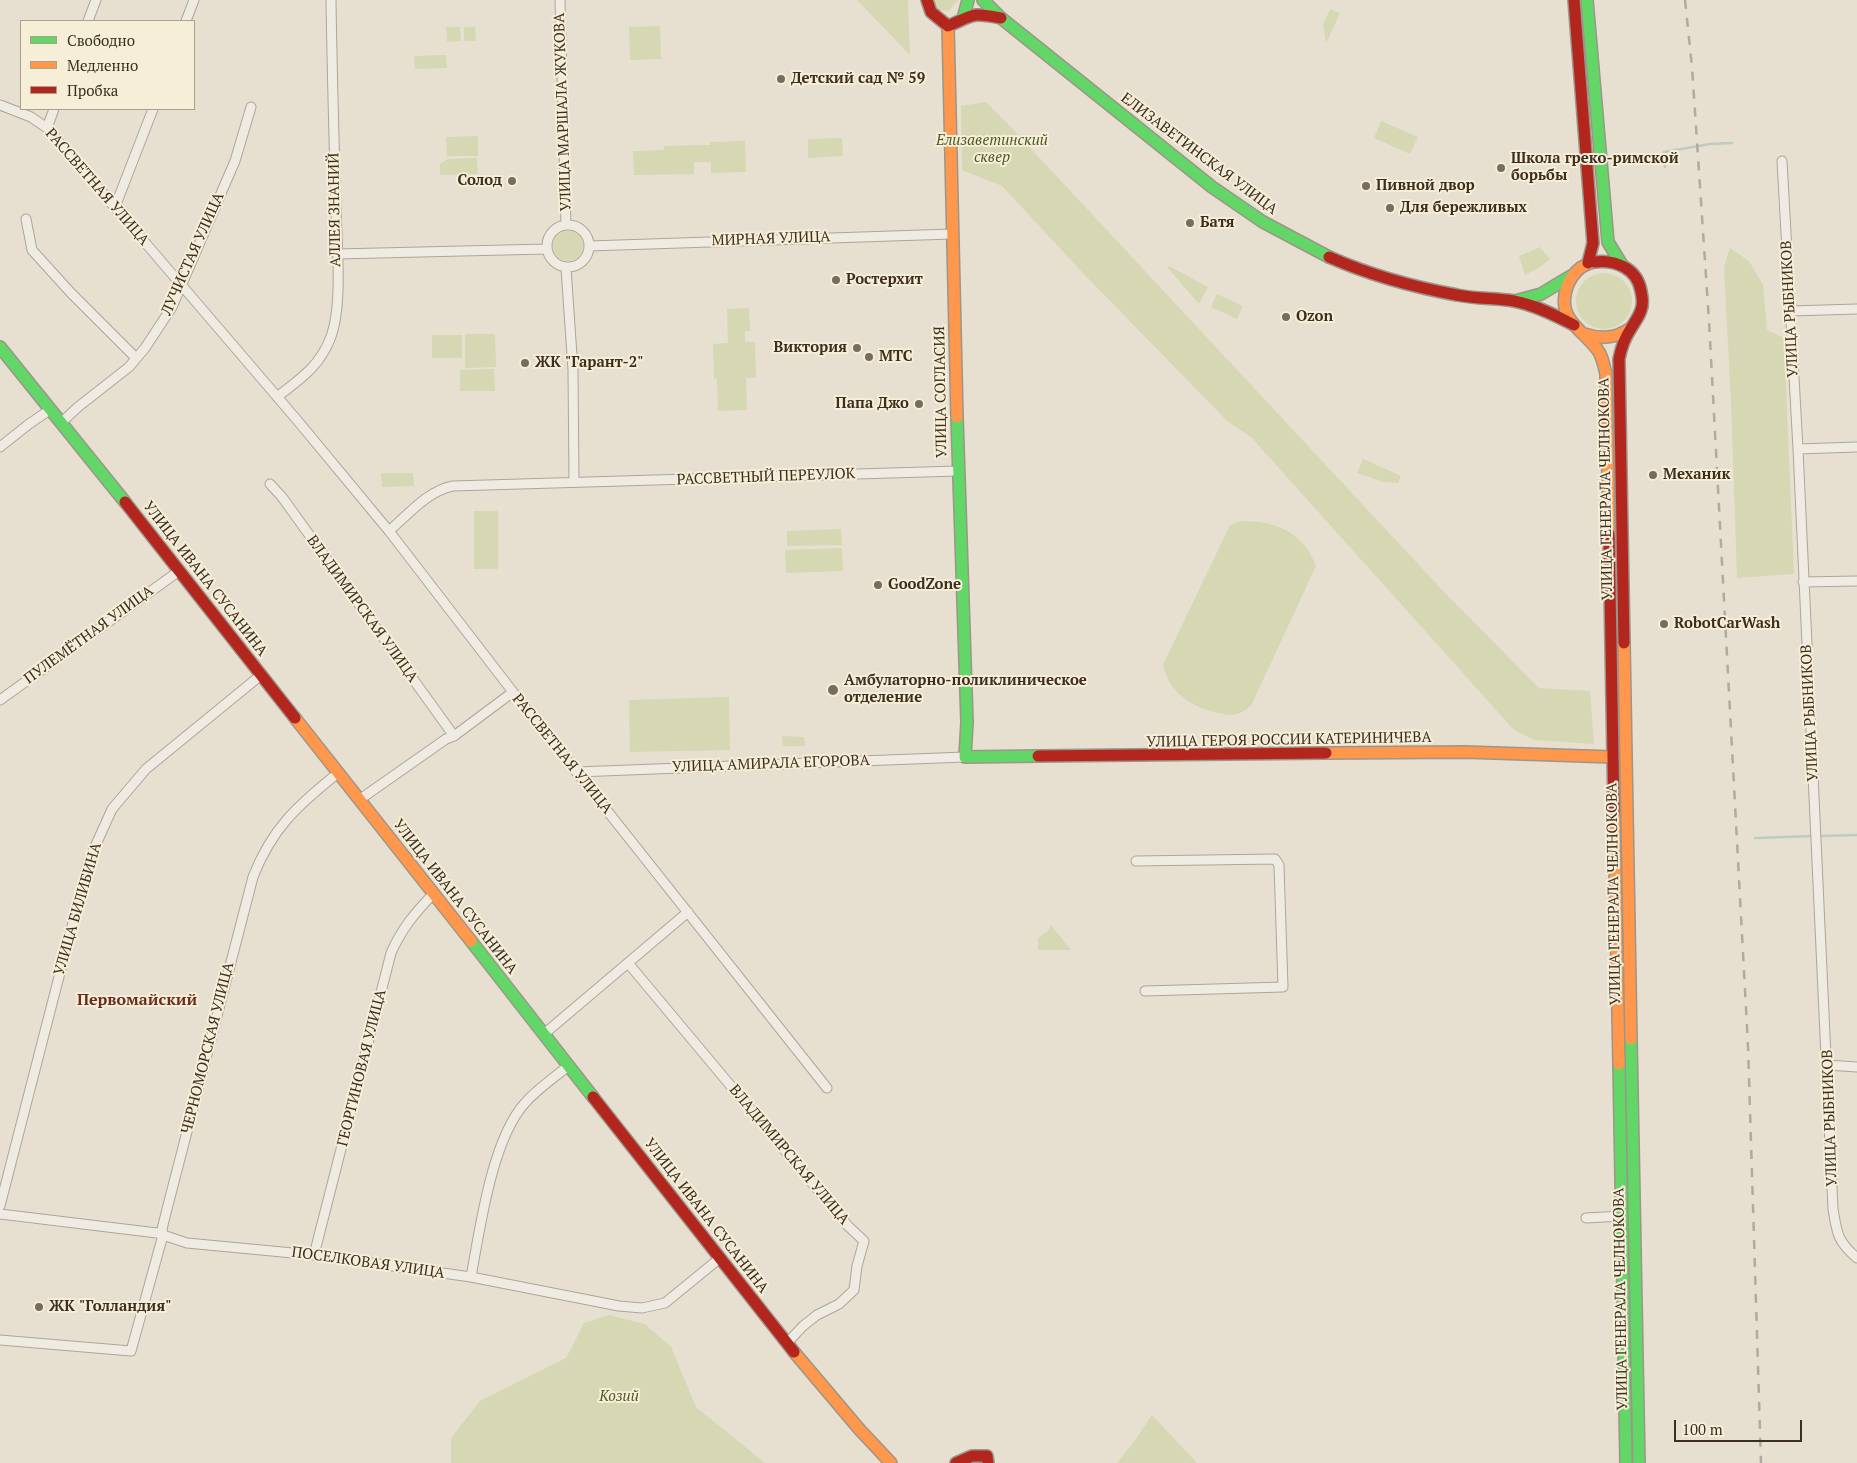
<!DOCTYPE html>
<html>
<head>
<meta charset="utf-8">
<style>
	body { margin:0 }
	#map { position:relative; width:1857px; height:1463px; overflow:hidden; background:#e7e0d1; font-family:"PT Serif",serif }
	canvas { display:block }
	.legend { position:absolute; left:20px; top:20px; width:175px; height:90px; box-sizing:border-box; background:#f7eed8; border:1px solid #ada18e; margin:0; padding:6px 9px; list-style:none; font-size:15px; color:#3d2e20 }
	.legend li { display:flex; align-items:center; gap:10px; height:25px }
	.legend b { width:25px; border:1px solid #ada18e }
	.scale { position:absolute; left:1674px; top:1420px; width:128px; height:22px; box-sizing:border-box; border:2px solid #3d2e20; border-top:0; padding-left:6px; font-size:15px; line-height:18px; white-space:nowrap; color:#3d2e20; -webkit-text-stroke:4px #f7eed8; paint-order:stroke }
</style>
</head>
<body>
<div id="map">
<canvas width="1857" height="1463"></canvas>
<ul class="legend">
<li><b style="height:6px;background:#63d668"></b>Свободно</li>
<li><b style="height:6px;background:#ff974d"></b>Медленно</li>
<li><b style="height:6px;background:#b3261e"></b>Пробка</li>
</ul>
<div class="scale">100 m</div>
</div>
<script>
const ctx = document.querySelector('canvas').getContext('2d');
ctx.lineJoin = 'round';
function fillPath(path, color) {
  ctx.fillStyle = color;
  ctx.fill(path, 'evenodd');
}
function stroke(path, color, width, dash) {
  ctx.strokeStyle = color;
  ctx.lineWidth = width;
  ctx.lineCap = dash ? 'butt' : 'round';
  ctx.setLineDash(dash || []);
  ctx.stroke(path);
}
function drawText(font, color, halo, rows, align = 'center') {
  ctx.font = font + ' "PT Serif",serif';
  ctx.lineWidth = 4;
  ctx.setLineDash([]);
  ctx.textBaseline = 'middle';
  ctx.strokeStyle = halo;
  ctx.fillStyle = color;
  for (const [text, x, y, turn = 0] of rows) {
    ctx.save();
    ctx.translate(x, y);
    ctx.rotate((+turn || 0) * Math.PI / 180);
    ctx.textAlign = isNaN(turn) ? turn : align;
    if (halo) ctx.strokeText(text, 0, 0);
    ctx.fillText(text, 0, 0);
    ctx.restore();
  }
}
fillPath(new Path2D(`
	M 857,0 L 908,0 L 910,55 Z
	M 933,0 L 958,0 L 949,11 L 939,10 Z
	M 1330,9 L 1340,13 L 1326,44 L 1323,25 Z
	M 660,26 L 661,59 L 630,60 L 629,27 Z
	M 446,27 L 460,27 L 461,41 L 447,42 Z
	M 464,27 L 475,27 L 476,41 L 464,41 Z
	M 446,55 L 447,68 L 415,69 L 414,56 Z
	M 986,102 L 1008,124 L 1446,594 L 1539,688 L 1590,691 L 1594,744 L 1534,740 L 1514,730 L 1251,437 L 1228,422 L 1081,271 L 1002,186 L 962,170 L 961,106 Z
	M 1381,121 L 1418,137 L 1410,154 L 1374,138 Z
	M 478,136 L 478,156 L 447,156 L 446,137 Z
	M 842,138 L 843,156 L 808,158 L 808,139 Z
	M 745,141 L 746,172 L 711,173 L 711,162 L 694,162 L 694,174 L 634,175 L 633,151 L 664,150 L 664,146 L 710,145 L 710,142 Z
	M 477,158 L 478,174 L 440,175 L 440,164 L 448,159 Z
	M553 246a15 15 0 1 1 30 0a15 15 0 1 1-30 0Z
	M 1540,247 L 1550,259 L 1539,268 L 1525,275 L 1519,256 Z
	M 1730,248 L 1749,261 L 1763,285 L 1767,330 L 1784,338 L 1794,574 L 1737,578 L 1731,402 L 1724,267 Z
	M 1169,266 L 1208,287 L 1199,304 L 1168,268 Z
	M1576 301a28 28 0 1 1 56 0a28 28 0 1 1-56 0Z
	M 1217,294 L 1243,306 L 1237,319 L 1211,307 Z
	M 749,308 L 750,331 L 745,331 L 745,342 L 755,342 L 756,378 L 746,378 L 747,410 L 718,411 L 717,379 L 714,379 L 713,344 L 728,343 L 727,309 Z
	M 465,334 L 495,334 L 496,367 L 465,368 Z
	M 432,335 L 462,335 L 462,358 L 432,358 Z
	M 494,369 L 495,391 L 460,391 L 460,370 Z
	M 1363,459 L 1401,476 L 1398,483 L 1383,482 L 1357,473 Z
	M 381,473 L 413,473 L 414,486 L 382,487 Z
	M 474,511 L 498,511 L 498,569 L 474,569 Z
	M 1240,521 C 1275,520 1304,533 1316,566 L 1251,706 C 1247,708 1242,713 1237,714 C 1232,716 1223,714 1218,713 C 1191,707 1169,693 1163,665 L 1230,525 Z
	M 841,529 L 842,545 L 787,546 L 787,531 Z
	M 842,548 L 843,571 L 786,573 L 785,550 Z
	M 729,697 L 730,750 L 630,752 L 629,700 Z
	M 782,736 L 804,737 L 805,746 L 783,746 Z
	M 1051,925 L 1071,950 L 1038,950 L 1038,938 L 1048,931 Z
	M 609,1315 L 645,1324 L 671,1347 L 696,1407 L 765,1463 L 451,1463 L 451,1438 L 480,1401 L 566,1358 L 584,1323 Z
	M 1152,1415 L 1197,1463 L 1117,1463 L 1133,1443 Z`), '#d6d7b3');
stroke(new Path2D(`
	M 1665,167 L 1664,152 L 1710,144 L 1732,143
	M 1819,836 L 1857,835
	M 1755,838 L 1813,836`), '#bcccc2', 2.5);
const street = new Path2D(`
	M 560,0 L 566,225
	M 88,21 L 96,0
	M 186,21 L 194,0
	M 0,105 L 31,117 L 47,128 L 297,420 L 389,531 L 513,692 L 827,1088
	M 47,128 L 54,109
	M 1782,161 L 1798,449 L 1833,1209 C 1837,1233 1837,1241 1857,1258
	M 115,207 L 153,109
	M 26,219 L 32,250 L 71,293 L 136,358
	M547 246a21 21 0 1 1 42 0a21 21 0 1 1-42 0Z
	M 589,246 L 952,234
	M 337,254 L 546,249
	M 566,268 L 573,370 L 574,482
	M 1790,311 L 1857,309
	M 277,397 C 300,379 319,367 330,339 C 343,308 337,244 336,210 C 334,140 332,70 331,0
	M 62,422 L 78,407 L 129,367 L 145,348 L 172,307 L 235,161 L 251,107
	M 0,447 L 29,424 L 51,409
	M 1798,449 L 1857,447
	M 270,484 L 282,497 L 454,736
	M 389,531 C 408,515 427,491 453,486 L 958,471
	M 1803,582 L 1857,581
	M 0,700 L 179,571
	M 577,772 L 965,757
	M 359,800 L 446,739 L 454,736 L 513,692
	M 1136,861 L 1275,859 L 1279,865 L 1283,987 L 1145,991
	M 628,963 L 848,1226 L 864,1241 L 857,1266 L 854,1290 L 839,1304 L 817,1315 L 803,1326 L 787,1343
	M 544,1034 L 688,912
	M 1827,1065 L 1857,1067
	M 0,1206 L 89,860 L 112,809 L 146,769 L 261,675
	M 0,1214 L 157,1233 L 187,1243 L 314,1255 L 471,1277 L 619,1306 L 642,1308 L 665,1303 L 720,1258
	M 1586,1218 L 1622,1216
	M 314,1255 L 391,953 C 402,928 415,913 433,894
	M 471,1277 C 480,1228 492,1139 525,1103 C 537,1089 554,1078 568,1066
	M 0,1340 L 131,1351 L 163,1235 L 162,1229 L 167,1209 L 253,877 C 272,828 298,805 338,773`);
const fast = new Path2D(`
	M 983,0 L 1001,18 L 1212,187 L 1263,222 L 1329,257
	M 1587,0 L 1608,242 L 1622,265
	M 963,19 L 968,0
	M 1515,301 L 1541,294 L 1571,276
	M 0,347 L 125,502
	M 957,417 L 967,722 L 965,757 L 1038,756
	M 471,941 L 593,1097
	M 1631,1039 L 1639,1463
	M 1619,1064 L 1626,1463`);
const slow = new Path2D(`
	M 948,26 L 957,417
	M 1594,262 C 1585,264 1577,269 1572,277 C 1568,283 1566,287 1565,295 C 1560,322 1586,332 1599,352 C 1603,359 1604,366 1606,374 L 1609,534
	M 1585,334 C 1602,340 1616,338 1631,328
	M 1624,643 L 1631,1039
	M 295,718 L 471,941
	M 1326,753 L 1465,752 L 1613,757
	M 1614,813 L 1619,1064
	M 794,1352 L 860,1430 L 891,1463`);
const jam = new Path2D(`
	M 927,0 L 931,12 L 948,26 C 974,15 971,12 1001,18
	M 1574,0 L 1593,243 L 1588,263
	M 1329,257 C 1370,275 1413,287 1457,295 C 1476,299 1495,298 1514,301 C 1535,305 1555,315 1574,325
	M 1594,262 C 1615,259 1637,268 1641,291 C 1642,297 1644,303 1641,310 C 1639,317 1634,323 1630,330 C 1624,339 1621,349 1619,359 L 1624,643
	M 125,502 L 295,718
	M 1609,534 L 1614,813
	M 1038,756 L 1326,753
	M 593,1097 L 794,1352
	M 956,1463 L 972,1456 L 987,1456 L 988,1463`);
stroke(street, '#ada599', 11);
stroke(fast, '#9c958a', 14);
stroke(slow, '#9c958a', 14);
stroke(jam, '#9c958a', 14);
stroke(street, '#efebe3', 9);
stroke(fast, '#63d668', 11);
stroke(slow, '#ff974d', 11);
stroke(jam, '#b3261e', 11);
stroke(new Path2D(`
	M 1685,0 L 1692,67 L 1709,321 L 1748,1046 L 1761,1463`), '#afaaa2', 2.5, [9, 9]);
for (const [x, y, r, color] of [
	[781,79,5,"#786c5e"],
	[1501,168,5,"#786c5e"],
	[512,181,5,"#786c5e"],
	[1366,186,5,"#786c5e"],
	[1390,208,5,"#786c5e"],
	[1190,223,5,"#786c5e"],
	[836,280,5,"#786c5e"],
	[1286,317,5,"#786c5e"],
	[857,348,5,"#786c5e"],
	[869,357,5,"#786c5e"],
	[525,363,5,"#786c5e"],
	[919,404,5,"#786c5e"],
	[1653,475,5,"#786c5e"],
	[878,585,5,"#786c5e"],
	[1664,624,5,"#786c5e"],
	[833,690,6,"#786c5e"],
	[39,1307,5,"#786c5e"]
]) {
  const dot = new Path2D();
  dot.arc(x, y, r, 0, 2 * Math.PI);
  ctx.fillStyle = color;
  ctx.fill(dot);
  stroke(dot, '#f7eed8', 2);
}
drawText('bold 15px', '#3d2e20', '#f7eed8', [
	["Детский сад № 59",791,79],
	["Школа греко-римской",1511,159],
	["борьбы",1511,176],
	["Солод",502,181,"right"],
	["Пивной двор",1376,186],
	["Для бережливых",1400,208],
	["Батя",1200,223],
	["Ростерхит",846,280],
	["Ozon",1296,317],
	["Виктория",847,348,"right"],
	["MTC",879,357],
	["ЖК \"Гарант-2\"",535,363],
	["Папа Джо",909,404,"right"],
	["Механик",1663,475],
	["GoodZone",888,585],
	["RobotCarWash",1674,624],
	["Амбулаторно-поликлиническое",844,681],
	["отделение",844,698],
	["ЖК \"Голландия\"",49,1307]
], 'left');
drawText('15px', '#3d2e20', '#f7eed8', [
	["УЛИЦА МАРШАЛА ЖУКОВА",563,112,-92],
	["ЕЛИЗАВЕТИНСКАЯ УЛИЦА",1199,154,37],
	["РАССВЕТНАЯ УЛИЦА",97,187,49],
	["АЛЛЕЯ ЗНАНИЙ",335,210,-91],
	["МИРНАЯ УЛИЦА",771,239,-2],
	["ЛУЧИСТАЯ УЛИЦА",193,254,-66],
	["УЛИЦА РЫБНИКОВ",1790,309,-93],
	["УЛИЦА СОГЛАСИЯ",941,392,-91],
	["РАССВЕТНЫЙ ПЕРЕУЛОК",766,477,-2],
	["УЛИЦА ГЕНЕРАЛА ЧЕЛНОКОВА",1606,489,-91],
	["УЛИЦА ИВАНА СУСАНИНА",205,579,52],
	["ВЛАДИМИРСКАЯ УЛИЦА",362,609,54],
	["ПУЛЕМЁТНАЯ УЛИЦА",89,635,-36],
	["УЛИЦА РЫБНИКОВ",1810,713,-93],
	["УЛИЦА ГЕРОЯ РОССИИ КАТЕРИНИЧЕВА",1289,740,-1],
	["РАССВЕТНАЯ УЛИЦА",562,754,51],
	["УЛИЦА АМИРАЛА ЕГОРОВА",771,764,-2],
	["УЛИЦА ГЕНЕРАЛА ЧЕЛНОКОВА",1614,894,-91],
	["УЛИЦА ИВАНА СУСАНИНА",455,897,52],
	["УЛИЦА БИЛИБИНА",78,909,-74],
	["ЧЕРНОМОРСКАЯ УЛИЦА",208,1048,-76],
	["ГЕОРГИНОВАЯ УЛИЦА",362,1068,-76],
	["УЛИЦА РЫБНИКОВ",1830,1118,-92],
	["ВЛАДИМИРСКАЯ УЛИЦА",789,1155,50],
	["УЛИЦА ИВАНА СУСАНИНА",706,1216,52],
	["ПОСЕЛКОВАЯ УЛИЦА",368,1263,8],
	["УЛИЦА ГЕНЕРАЛА ЧЕЛНОКОВА",1621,1299,-91]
]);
drawText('italic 15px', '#4d5a26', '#f7eed8', [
	["Елизаветинский",992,141],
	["сквер",992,158],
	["Козий",619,1397]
]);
drawText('bold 16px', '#6b2e1e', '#f7eed8', [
	["Первомайский",137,1000]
]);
</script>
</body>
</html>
